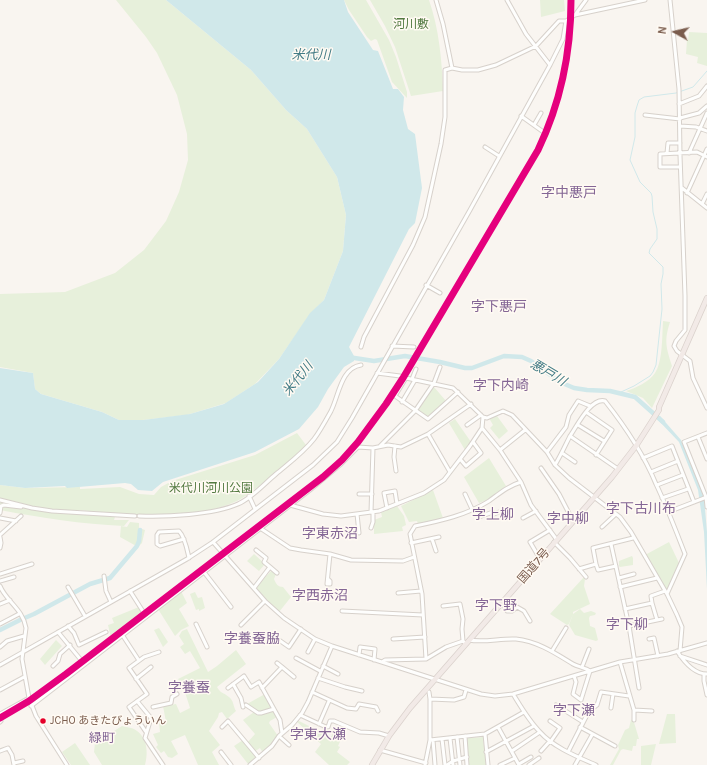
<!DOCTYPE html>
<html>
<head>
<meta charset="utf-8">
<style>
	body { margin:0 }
	#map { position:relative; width:707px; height:765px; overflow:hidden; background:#f9f5f0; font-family:Karla,sans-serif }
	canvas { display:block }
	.north { position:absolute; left:655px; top:12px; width:40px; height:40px; -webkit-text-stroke:3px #fffaf3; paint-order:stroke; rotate:278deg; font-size:11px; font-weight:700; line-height:16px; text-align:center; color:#7a5c4d }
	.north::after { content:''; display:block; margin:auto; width:14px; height:18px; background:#7a5c4d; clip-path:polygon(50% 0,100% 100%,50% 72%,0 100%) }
</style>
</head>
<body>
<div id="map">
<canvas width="707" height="765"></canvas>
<div class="north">N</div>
</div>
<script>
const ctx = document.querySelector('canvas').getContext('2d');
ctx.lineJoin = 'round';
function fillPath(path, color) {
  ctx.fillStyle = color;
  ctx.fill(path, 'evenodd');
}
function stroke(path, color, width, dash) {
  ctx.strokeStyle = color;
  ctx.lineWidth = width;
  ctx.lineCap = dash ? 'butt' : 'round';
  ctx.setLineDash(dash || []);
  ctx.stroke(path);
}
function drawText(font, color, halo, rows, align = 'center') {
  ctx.font = font + ' Karla,"Noto Sans JP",sans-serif';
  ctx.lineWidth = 3;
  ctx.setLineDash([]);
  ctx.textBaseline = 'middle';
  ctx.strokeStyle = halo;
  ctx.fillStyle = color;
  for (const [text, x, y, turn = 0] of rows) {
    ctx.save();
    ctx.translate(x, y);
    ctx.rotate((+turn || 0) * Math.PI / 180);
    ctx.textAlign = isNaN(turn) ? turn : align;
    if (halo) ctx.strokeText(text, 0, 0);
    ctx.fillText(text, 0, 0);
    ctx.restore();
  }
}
fillPath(new Path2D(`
	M 116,0 L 166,0 L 251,70 L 286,110 L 307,129 L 337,177 L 346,215 L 343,251 L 324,300 L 311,313 L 279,359 L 255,384 L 226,403 L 187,415 L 143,420 L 119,420 L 102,412 L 41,394 L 35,389 L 33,373 L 0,367 L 0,294 L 65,292 L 115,273 L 144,250 L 166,221 L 179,192 L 188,160 L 187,134 L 177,95 L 157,53 L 146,37 Z
	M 344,0 L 366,0 L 389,40 L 396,57 L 407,92 L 407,98 L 392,82 L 377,40 L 375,39 L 371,41 L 367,37 L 349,10 Z
	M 370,0 L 429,0 C 439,29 442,60 443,91 L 411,96 L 395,47 L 385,26 Z
	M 540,0 L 564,0 L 565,11 L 541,17 Z
	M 689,32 L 707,33 L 707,66 L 697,63 L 698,57 L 686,54 L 687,40 L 688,40 Z
	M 663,321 L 670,322 C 664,341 666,347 672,366 L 652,408 L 643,398 L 626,391 C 636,388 649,382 655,373 C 663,361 662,335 663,321 Z
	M 434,387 L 446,401 L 428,417 L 418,411 L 418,409 L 432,388 Z
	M 497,416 L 508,431 L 499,439 L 490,428 L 493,425 L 489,418 Z
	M 455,419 L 471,442 L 465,450 L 449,423 Z
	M 297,433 L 306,445 C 291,462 273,476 255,489 C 249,493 243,498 237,501 C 189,523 130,515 79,510 L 80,513 L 115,517 L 114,520 L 129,520 L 124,526 C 81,524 42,518 0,510 L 0,485 L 25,488 L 80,487 L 80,489 L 120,487 L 139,494 L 154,495 L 161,487 L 172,481 L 255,455 Z
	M 489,458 L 506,486 L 487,500 L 479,503 L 464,477 Z
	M 433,490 L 443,518 L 432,522 L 418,524 L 417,521 L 409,522 L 401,506 Z
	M 397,506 L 404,516 L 406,525 L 402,527 L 403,531 L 374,534 L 374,520 L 382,517 L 381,512 Z
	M 130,522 L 139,523 L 139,528 L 145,530 L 142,543 L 138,547 L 120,537 L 121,526 L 127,527 Z
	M 669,542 L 679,563 L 667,592 L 645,555 Z
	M 254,554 L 265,564 L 259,571 L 247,561 Z
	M 632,556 L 633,558 L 633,565 L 620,567 L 619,566 L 619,561 Z
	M 271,571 L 276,574 L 274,579 C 276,584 278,587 283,587 L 291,597 L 279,612 L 265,600 L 255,588 Z
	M 584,577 L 585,579 L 584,586 L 590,604 L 573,612 L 573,614 L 580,609 L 584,613 L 591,611 L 596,613 L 595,615 L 590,616 L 589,618 L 590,626 L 595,628 L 598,640 L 596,641 L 575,635 L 569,625 L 573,614 L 569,624 L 567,625 L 550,614 Z
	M 181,591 L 187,603 L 179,609 L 189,626 L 181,630 L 175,636 L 158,609 Z
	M 195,592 L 198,598 L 202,597 L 205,608 L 199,611 L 199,609 L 196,610 L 190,594 Z
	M 139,607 L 143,613 L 111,638 L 108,625 L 114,623 L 112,618 Z
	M 159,628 L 168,642 L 163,647 L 154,630 Z
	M 187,629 L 208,672 L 217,666 L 236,650 L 246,664 L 217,687 C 221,694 223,692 229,697 C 234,701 233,706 236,711 L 227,719 L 222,712 L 219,713 L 218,717 L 209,731 L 220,745 L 212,752 L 219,765 L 198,765 L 185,735 L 171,741 L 178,754 L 172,758 L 168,757 L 164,751 L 161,753 L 156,747 L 158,745 L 153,734 L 160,732 L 159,723 L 166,722 L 163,706 L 176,704 L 180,713 L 190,708 L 183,686 L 178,679 L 200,668 L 190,651 L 185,654 L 180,647 L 184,644 L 179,636 L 182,631 Z
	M 56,640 L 62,646 L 45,665 L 40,659 Z
	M 265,694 L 272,708 L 259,712 L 247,704 Z
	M 270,710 L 273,710 L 277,717 L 270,721 L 269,723 L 278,736 L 263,753 L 260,748 L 254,752 L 247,743 L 255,734 L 243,720 L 254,712 L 258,715 Z
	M 667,714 L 675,714 L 676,743 L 659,744 Z
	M 633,719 L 639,739 L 637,739 L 636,746 L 633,746 L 632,751 L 623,749 L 621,750 L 613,765 L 610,765 L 619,749 L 618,745 L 625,730 L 629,728 L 631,720 Z
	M 297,720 L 331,737 L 334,731 L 337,732 L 338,730 L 344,733 L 338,746 L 340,747 L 337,752 L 350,762 L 347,765 L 329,765 L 315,752 L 321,744 L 296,721 Z
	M 122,726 C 126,727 134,728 137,731 C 148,739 148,754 145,765 L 102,765 L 94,752 L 95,743 Z
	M 483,737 L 486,765 L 468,765 L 467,739 L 468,738 Z
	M 243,740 L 257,758 L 248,764 L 234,746 Z
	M 75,743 L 90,765 L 71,765 L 62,752 Z
	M 656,744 L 651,765 L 641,765 L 641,746 Z`), '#e7f0db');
fillPath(new Path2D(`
	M 166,0 L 344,0 L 348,12 L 373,50 L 378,51 L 393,89 L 398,89 L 404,97 L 403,110 L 408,129 L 415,134 L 422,188 L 415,223 L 409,229 L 349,347 L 354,356 L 354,361 L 344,367 L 328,389 L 318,407 L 299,429 L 255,452 L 163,482 L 152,491 L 138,490 L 131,484 L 125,483 L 67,488 L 65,486 L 25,488 L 0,485 L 0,368 L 33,373 L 35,389 L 41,394 L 102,412 L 119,420 L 143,420 L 190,414 L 224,404 L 258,382 L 279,359 L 310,313 L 324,300 L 343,251 L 346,215 L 337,177 L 307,129 L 286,110 L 251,70 Z
	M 660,416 L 681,440 L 704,497 L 707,532 L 707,589 L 704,532 L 698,490 L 679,442 L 658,420 Z`), '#d0e8ea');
stroke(new Path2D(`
	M 621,392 L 634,386 L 650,376 L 653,372 L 656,365 L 662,309 L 661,284 L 663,274 L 663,267 L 649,253 L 650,249 L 657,239 L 657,229 L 653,212 L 652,196 L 651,193 L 640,182 L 630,160 L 635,137 L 635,113 L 637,106 L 639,100 L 644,97 L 676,93 L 693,87 L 707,71`), '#d0e8ea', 1);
stroke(new Path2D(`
	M 348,357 L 374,361 L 405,356 L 440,362 L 465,368 L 472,368 L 504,356 L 522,357 L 531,361 L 560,382 L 574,388 L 587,390 L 610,391 L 635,397 L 663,422
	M 0,630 L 20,620 L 34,614 L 90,584 L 110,578 L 137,546 L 139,541 L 140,530`), '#d0e8ea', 4.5);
const minor = new Path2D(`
	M 436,0 L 443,24 L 452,68
	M 507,0 L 526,34 L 550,65
	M 670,0 L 679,89 L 680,155 L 685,296 L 685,330 L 676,341 L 674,346 L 677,351 L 690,361 L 693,378 L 707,408
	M 575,15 L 586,0
	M 679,104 L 699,96 L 707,86
	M 645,115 L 680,119
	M 521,116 L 542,131
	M 680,118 L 699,113 L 707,106
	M 534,125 L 541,113
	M 680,126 L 696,127 L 707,131
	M 485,147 L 499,156
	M 667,153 L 668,143 L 680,143
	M 689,153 L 707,113
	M 680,167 L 660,167 L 660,154 L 697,152 L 707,157
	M 682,188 L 707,208
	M 687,193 L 707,149
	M 702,204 L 707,194
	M 426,285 L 440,293
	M 392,346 L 414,347
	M 361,347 L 364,337 L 413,245 L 425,217 L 441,144 L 445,117 L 445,70 L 452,68 L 462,70 L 478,70 L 496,65 L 536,46 L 559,21 L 566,21 L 575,15 L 645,0
	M 377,373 L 400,376
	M 412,379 L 416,369
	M 458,392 L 428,419 L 395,396 L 406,378 L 453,388 L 483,417 L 487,418 L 503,411 L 512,415 L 547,452 L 555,465 L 569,478 L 620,517 L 631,532 L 667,594 L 677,615 L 682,627 L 680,651
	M 402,402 L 415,380
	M 586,412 L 612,430 L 596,455
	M 467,425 L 481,415
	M 578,425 L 604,441
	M 482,428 L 500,450
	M 525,430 L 500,450 L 521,482 L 531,505 L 557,540
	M 707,433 L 684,442 L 706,497 L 707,507
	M 428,434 L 450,472
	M 698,437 L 707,459
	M 380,446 L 415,411 L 434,383 L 440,367
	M 395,446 L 394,457 L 396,471
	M 547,452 L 566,427 L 569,415 L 578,401 L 590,406
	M 562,453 L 575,462
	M 643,458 L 672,446 L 694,502
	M 460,459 L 466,466 L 481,453 L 473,442
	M 555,465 C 561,455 565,446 570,436
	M 541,468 L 559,494 L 573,521
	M 618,469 L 570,436 C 577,426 591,397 605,401 C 624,425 644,455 656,484 C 667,507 676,531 685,554 L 667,594
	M 651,472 L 678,461
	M 657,485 L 683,475
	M 359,494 L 372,494
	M 465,494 L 472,509
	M 249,496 L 255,509
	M 662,498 L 688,489
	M 0,500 L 32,508 L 52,511 L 135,516
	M 290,505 L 323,514 L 341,516 L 379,511 L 424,493 L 444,480 L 470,446 L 482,428 L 483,417
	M 387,508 L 384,493 L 395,491 L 397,504
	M 371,512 L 373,448
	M 668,512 L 707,497
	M 0,513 L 1,506 L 4,505 L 21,507
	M 357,514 L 359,533
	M 139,516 C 165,517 213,515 238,504 C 252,498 264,484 276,474 C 289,463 303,453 314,439 C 320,431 326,420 331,411 C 339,395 341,368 361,365
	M 479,517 L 493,512 L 494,514 L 499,512
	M 0,518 L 16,521
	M 523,518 L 536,511
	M 602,527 L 616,514
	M 260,528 L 290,548 L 301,550 L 330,554 L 351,560 L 403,561 L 414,557
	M 371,528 L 373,522 L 373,512
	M 0,535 L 21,516
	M 0,537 L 1,543 L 0,548
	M 184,539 L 160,546 L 157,544 L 157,535 L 159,532 L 179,531 C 185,537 187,549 189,558
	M 432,539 L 436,551
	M 213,542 L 265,601 L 284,618 L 315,639 L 332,646 L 481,694 L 495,696 L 513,694 L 620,662 L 668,654 L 707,643
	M 554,542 L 570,558 L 586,577
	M 411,543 L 439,537
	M 611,544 L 629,626 L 639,688
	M 256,550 L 266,558 L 264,562 L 270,567
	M 540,559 L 530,542 L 550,530
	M 596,564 L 598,570 L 616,566
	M 579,569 L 596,564 L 593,548 L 633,538
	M 204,572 L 231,607
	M 0,574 L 32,564
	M 104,576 L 106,591 L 111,602
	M 619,578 L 634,574
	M 328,579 L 330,581 L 330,584 L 327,584 L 330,554
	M 0,581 L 14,577
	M 0,586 C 6,601 23,609 26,628 L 22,659 L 29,698 L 36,716 L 67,765
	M 68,587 L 85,616
	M 620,587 L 657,578
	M 254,588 L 270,567 L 277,573
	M 130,591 L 144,613
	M 398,593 L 421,591
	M 502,603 L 507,611 L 512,611 L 517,607 L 524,611 L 530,621
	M 652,603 L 657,620 L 662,619
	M 0,604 L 10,600
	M 443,606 L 460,604 L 463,619 L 462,629 L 463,641
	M 625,609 L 652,603 L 651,596 L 665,591
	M 342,611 L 423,615
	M 0,624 L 19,614
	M 196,624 L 207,647
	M 241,625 L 265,601
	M 68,626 L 74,633 L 79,645 L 106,632
	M 629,626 L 657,620
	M 58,632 L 81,660
	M 123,636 L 138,659
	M 393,639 L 425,637
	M 649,639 L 654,638 L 658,656
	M 279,640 L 289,647 L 301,629
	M 469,640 C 484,643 501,638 516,639 C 537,641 555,653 573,664 C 578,667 584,667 590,671
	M 0,647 L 7,641 L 24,636
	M 552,651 L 566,628
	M 677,651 C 684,662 694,674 707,674
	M 308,652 L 315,639
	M 359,655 L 360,647 L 375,649 L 374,660
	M 680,656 L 707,665
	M 296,658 L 320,671
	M 426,659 L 422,594 L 410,534 L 415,526 C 440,521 467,515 489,501 C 500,493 508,486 521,482
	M 382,662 L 385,660 L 426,659 L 446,647 L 463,641 L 466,644
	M 620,662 L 634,710 L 634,720
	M 0,665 L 187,559 L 213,542 L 313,465 L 337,442 L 352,418 L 470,210 L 550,65 L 563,39 L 566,21
	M 53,666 L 58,661 L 60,654 L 70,645
	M 323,666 L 338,674
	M 282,667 L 294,677
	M 582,667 L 589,649
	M 704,674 L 704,681 L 707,695
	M 574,676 L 576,682 L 573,694 L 581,700 L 590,671
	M 318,678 L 345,687 L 362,691
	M 136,679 L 151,667
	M 233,684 L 241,698 L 243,707
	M 228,688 L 244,676 L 251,687 L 259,682 L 280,720 L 282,733
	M 262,688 L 282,667 L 277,663
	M 0,690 L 24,677
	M 312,692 L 347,708 L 356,709 L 359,704 L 376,707 L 378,711
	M 429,692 L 430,699
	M 513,694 C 521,707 529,721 540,732 C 553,747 578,757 596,765
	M 137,701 L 151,718 L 145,738 L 163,765
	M 246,705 L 258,713 L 261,713 L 274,709
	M 556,705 L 583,722
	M 31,706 L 310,490 L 341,464 L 358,447 L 373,448 L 388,445 L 401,447 L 428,434 L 471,404
	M 153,707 L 171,703 L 172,697 L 177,694
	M 611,708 L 613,694
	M 634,710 L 652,711
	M 0,714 L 29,698
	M 300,715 L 326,727 L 328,727 L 330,721 L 334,721 L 360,732 L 379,733 L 389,736
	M 550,721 L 560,728 L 551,741
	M 0,722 L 1,721
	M 319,724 L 329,701
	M 222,727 L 228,721 L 259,758
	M 498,727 L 519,765
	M 580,727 L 615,746
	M 146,732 L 129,707 L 147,694 L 129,668 L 144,657 L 159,652
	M 485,734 L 488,765
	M 279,736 L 289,745
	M 465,736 L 467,765
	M 457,737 L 460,765
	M 450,738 L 453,765
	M 442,739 L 445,765
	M 430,740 L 485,734 L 524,712
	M 433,740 L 435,765
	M 380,750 L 426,763
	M 0,751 L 8,748 L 12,755 L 14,765
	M 512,751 L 540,732
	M 541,751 L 550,741
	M 221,752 L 231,765
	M 486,752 L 534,726
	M 568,752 L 589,711 L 597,705 L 601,692 L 629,696
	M 14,763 L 23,761
	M 519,764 L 531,757
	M 250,765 L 272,746 L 279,736 L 292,725 L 302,713 L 308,702 L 332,646
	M 425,765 L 430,740 L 430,699 L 454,700 L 464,697 L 466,690
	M 447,765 L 453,761 L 467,757
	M 500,765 L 515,758
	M 529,765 L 539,758
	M 575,765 L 592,735`);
const highway = new Path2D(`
	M 372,765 L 389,736 L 410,708 L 612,477 L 636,446 L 659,410 L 659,407 L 707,298`);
stroke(minor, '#d7d1cb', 5);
stroke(highway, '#dad1cc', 6);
stroke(minor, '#fefefd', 3);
stroke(highway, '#f2eae7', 4.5);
stroke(new Path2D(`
	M 0,718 L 29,701 L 66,674 L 323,477 L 342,460 L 358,442 L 386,404 L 403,378 L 538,150 C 561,102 571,53 571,0`), '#e5007d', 7);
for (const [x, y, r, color] of [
	[43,721,3.5,"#e4002b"]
]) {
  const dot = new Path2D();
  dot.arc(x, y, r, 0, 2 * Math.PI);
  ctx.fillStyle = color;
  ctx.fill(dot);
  stroke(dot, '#fffaf3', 1.5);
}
drawText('11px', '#7a5c4d', '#fffaf3', [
	["JCHO あきたびょういん",50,721]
], 'left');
drawText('12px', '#537a41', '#fffaf3', [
	["河川敷",411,25],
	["米代川河川公園",211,489]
]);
drawText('12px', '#7a5c4d', '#fffaf3', [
	["国道7号",534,566,-49]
]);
drawText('italic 13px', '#437c86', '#fffaf3', [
	["米代川",311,55],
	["悪戸川",548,373,31],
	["米代川",298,379,-51]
]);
drawText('13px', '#846695', '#fffaf3', [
	["緑町",102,738]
]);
drawText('14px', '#846695', '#fffaf3', [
	["字中悪戸",569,193],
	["字下悪戸",499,307],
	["字下内崎",501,386],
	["字下古川布",641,509],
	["字上柳",493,515],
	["字中柳",568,519],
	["字東赤沼",330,534],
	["字西赤沼",320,596],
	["字下野",496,606],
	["字下柳",627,625],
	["字養蚕脇",252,639],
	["字養蚕",189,688],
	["字下瀬",574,711],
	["字東大瀬",318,735]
]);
</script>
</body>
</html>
